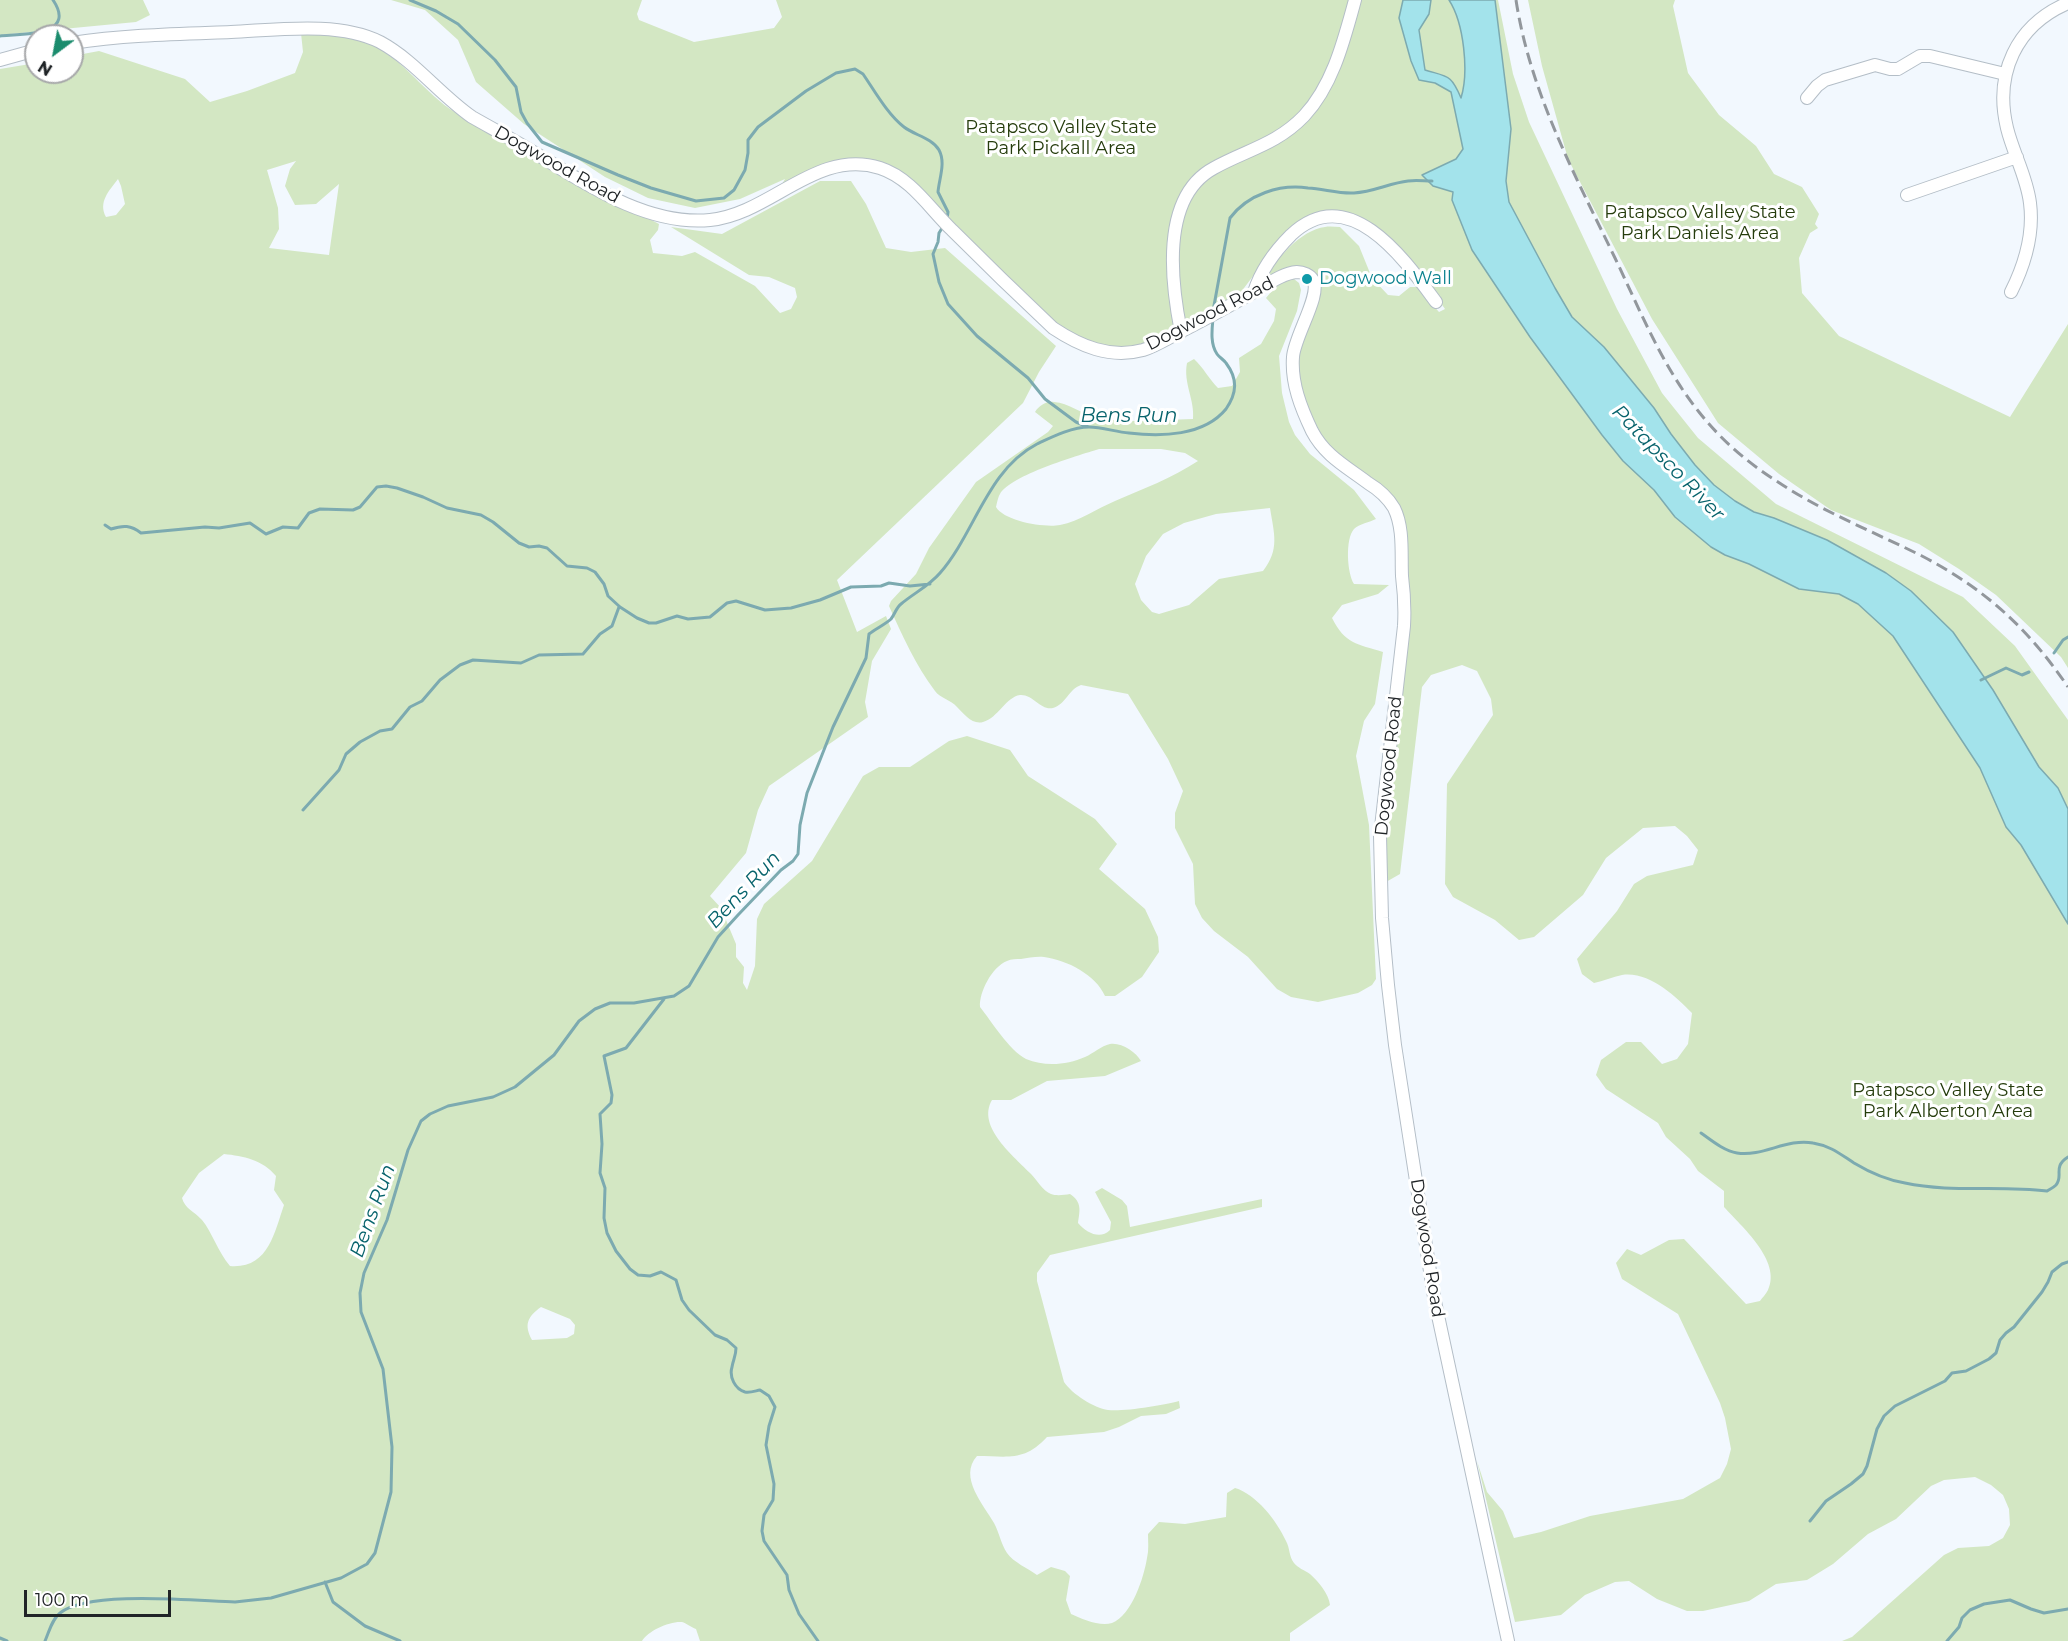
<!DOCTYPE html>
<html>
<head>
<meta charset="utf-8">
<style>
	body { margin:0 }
	#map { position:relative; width:2068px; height:1641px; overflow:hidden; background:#f2f8fe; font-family:Montserrat,sans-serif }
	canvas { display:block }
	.north { position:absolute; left:24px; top:24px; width:60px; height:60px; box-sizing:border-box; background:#fff; border:2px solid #a6a7a9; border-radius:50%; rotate:212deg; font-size:16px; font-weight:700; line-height:24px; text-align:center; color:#202427 }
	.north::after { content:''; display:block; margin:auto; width:21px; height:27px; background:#1b8c6d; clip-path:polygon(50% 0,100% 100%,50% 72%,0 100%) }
	.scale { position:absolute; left:24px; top:1590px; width:147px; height:27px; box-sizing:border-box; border:3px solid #202427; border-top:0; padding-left:8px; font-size:18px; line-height:21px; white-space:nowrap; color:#202427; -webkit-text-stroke:4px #fff; paint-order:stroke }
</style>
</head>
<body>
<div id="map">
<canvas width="2068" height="1641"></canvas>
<div class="north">N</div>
<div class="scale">100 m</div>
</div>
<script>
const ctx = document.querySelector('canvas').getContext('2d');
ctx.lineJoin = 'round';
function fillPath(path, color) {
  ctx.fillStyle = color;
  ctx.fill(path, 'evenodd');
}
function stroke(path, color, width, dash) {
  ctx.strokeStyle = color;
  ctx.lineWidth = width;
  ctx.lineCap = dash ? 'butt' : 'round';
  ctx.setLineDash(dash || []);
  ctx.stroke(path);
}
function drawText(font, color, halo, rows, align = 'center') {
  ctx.font = font + ' Montserrat,sans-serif';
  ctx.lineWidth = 6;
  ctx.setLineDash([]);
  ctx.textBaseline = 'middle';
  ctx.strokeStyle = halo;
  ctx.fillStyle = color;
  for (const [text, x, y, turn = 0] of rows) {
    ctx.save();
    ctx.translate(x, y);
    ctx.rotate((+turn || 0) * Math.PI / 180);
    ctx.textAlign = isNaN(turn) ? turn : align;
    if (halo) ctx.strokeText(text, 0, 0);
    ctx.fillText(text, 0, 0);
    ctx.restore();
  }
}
fillPath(new Path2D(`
	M 0,0 L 143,0 L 150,15 L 136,22 L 0,35 Z
	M 391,0 L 642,0 L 637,14 L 639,20 L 694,42 L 774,28 L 782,17 L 776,0 L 1498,0 L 1513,74 L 1529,122 L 1617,309 L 1662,393 L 1698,438 L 1776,504 L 1963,597 L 2015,646 L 2068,720 L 2068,1641 L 1842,1641 L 1852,1637 L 1944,1555 L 1958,1548 L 1989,1546 L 2003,1538 L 2010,1525 L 2009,1509 L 2003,1495 L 1991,1485 L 1975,1477 L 1944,1480 L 1931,1486 L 1896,1519 L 1868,1534 L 1833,1564 L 1807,1580 L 1776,1584 L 1749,1601 L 1703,1611 L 1687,1611 L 1657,1599 L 1629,1581 L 1615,1582 L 1585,1595 L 1561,1615 L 1515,1622 L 1477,1461 L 1487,1492 L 1503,1511 L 1514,1538 L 1541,1532 L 1590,1516 L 1683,1499 L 1720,1478 L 1727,1464 L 1731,1449 L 1725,1418 L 1720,1403 L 1678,1314 L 1622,1279 L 1616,1263 L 1627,1249 L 1641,1255 L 1669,1240 L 1684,1239 L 1746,1304 L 1760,1301 C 1762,1298 1766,1294 1768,1290 C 1782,1261 1741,1226 1724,1207 L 1724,1191 L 1698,1171 L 1690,1159 L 1666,1137 L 1658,1123 L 1606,1089 L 1596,1075 L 1601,1060 L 1626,1042 L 1641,1042 L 1662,1064 L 1677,1059 L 1688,1044 L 1692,1013 C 1675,996 1649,971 1622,975 C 1613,977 1603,981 1594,983 L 1582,974 L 1577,959 L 1617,911 L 1634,884 L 1647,876 L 1693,865 L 1698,850 L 1687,836 L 1675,826 L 1643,828 L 1606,858 L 1583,895 L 1534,937 L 1519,940 L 1495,920 L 1453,897 L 1445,884 L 1447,784 L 1493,715 L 1491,699 L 1477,671 L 1462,665 L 1431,675 L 1422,687 L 1400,874 L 1386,882 L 1384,837 L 1400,701 L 1402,518 L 1326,444 L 1308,412 L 1297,372 L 1312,272 L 1266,280 C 1275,259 1301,230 1325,227 C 1330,226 1335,227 1340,227 L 1359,246 L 1372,278 L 1388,295 L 1399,296 L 1410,287 L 1417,287 L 1439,312 L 1445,309 L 1426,282 L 1385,236 L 1322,213 L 1272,251 L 1238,296 L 1142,345 L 1111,349 L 1090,344 L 1057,325 L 1024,295 L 914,183 L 845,161 L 823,164 L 782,184 L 785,179 L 740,199 L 695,208 L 648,198 L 605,177 L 524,124 L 476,82 L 458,40 L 425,10 Z
	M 1528,0 L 1675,0 L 1673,6 L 1688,73 L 1719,115 L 1756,146 L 1774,174 L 1802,187 L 1819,214 L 1815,224 L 1818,228 L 1810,233 L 1799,258 L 1802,293 L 1839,336 L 2010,417 L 2068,324 L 2068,668 L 2061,657 L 1996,595 L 1959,569 L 1919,544 L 1831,510 L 1779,474 L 1718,423 L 1652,319 L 1568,159 L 1542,66 Z
	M 301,33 C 318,35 349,36 364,41 C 399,54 420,88 450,109 C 516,153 589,187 659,224 L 658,230 L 650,240 L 653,253 L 682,256 L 695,252 L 755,286 L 780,313 L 791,309 L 797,297 L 795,288 L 769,277 L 749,275 L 671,227 L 722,234 L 820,181 L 851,181 L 866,204 L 886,248 L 911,252 L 945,248 L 1056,346 L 1039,372 L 1023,403 L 837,580 L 857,632 L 886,616 L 891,629 L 872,661 L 865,702 L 868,717 L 769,786 L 758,810 L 746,853 L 710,896 L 721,908 L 736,944 L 736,957 L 744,967 L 743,983 L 747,990 L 755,966 L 757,919 L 764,904 L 812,861 L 863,776 L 879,767 L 910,767 L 949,741 L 967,736 L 1010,750 L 1028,776 L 1095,819 L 1117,844 L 1099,869 L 1145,909 L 1158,937 L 1159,952 L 1142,977 L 1115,996 L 1105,996 C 1096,975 1067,960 1044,957 C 1037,956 1028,958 1021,959 C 1017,959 1011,959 1007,961 C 992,967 979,992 980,1007 C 992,1022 1009,1050 1026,1059 C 1045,1067 1067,1065 1085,1057 C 1094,1053 1101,1046 1110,1044 C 1121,1042 1136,1052 1141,1061 L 1105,1076 L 1047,1081 L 1011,1100 L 992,1100 C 976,1127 1015,1157 1031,1174 C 1037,1180 1043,1191 1051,1194 C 1056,1196 1064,1195 1070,1194 C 1082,1202 1080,1210 1078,1223 C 1087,1233 1100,1240 1110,1230 L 1111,1222 L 1095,1192 L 1102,1188 L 1122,1200 L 1127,1206 L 1130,1227 L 1262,1199 L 1262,1207 L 1050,1255 L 1037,1273 L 1037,1281 L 1064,1382 C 1072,1394 1094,1408 1108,1410 C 1123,1412 1164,1405 1179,1401 L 1180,1408 L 1166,1414 L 1141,1416 L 1119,1427 L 1104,1432 L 1047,1437 C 1024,1462 1008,1456 977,1456 C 958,1477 984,1505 994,1523 C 999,1532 1001,1544 1007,1553 C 1013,1562 1029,1569 1037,1575 L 1051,1567 L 1065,1571 L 1070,1576 L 1066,1600 L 1071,1614 C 1082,1619 1100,1627 1112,1623 C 1132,1615 1144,1577 1147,1558 C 1149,1550 1148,1542 1148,1534 L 1159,1522 L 1185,1524 L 1226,1517 L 1227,1493 L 1235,1488 C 1256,1494 1277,1521 1286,1541 C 1290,1548 1289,1557 1294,1563 C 1298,1568 1304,1570 1310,1574 C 1318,1581 1329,1594 1330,1605 L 1290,1633 L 1290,1641 L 700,1641 L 696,1629 C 691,1627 686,1623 682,1622 C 669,1621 648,1631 642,1641 L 0,1641 L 0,69 L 36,63 L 36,72 L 72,72 L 72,56 L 99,51 L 185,79 L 210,102 L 247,91 L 295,73 L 303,52 ZM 296,161 L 290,169 L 285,186 L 295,205 L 316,204 L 339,184 L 329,255 L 269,248 L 279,229 L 278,208 L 267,170 ZM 118,179 L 121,186 L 125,204 L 116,215 L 106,217 C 98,202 109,191 118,179 ZM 224,1154 C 243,1156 263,1160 276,1176 L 274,1190 L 284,1205 C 274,1234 268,1269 230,1266 C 218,1252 212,1232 202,1220 C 194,1211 185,1209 182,1198 L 199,1173 ZM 541,1307 L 570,1319 L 575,1325 L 574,1334 L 567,1338 L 532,1340 C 524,1325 527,1317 541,1307 Z
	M 1294,279 L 1299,283 L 1301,290 L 1297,311 L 1279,356 L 1282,393 L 1289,422 L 1295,435 L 1310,454 L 1354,490 L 1376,519 C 1370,522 1359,524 1354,529 C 1345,539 1347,573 1354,584 L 1389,585 L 1378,594 L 1342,605 L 1332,618 C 1345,644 1357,644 1383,652 L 1375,704 L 1364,721 L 1356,756 L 1369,825 L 1376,979 L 1372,985 L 1358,993 L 1318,1002 L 1291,997 L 1277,989 L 1248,957 L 1214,931 L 1202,918 L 1195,904 L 1193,864 L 1175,828 L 1175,813 L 1183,791 L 1168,759 L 1128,694 L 1081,685 C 1069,689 1065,705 1053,708 C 1041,711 1033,694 1020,695 C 1006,697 998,718 983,722 C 972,725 964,714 957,707 C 951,700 940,698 935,691 C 916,666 902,635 889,606 L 891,601 L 916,574 L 929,548 L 976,482 L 1048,432 L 1053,426 L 1035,412 C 1039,406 1046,401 1054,402 C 1069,403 1080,413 1094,417 C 1127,424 1160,420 1193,419 C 1195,400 1183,383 1187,363 L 1194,359 C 1203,367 1209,379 1218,388 L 1232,386 L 1240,372 L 1239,358 L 1261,344 L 1274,321 L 1276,309 L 1266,298 C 1274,288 1281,281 1294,279 ZM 1099,449 L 1161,449 L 1185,453 L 1198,461 C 1172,478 1143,489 1115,501 C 1096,509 1080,521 1060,525 C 1044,528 1004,521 996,507 C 997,503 998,497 1000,494 C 1011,475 1077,456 1099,449 ZM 1270,508 C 1274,534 1280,549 1263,571 L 1219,579 L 1189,605 L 1159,614 L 1152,612 L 1141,600 L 1135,584 L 1146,556 L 1163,534 L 1184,523 L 1216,514 Z`), '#d3e7c3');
const water = new Path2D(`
	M 1403,0 L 1431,0 L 1429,14 L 1419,30 L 1425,70 C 1448,77 1451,74 1461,98 C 1469,72 1464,23 1449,0 L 1495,0 L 1511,129 L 1506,181 L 1509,202 L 1555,288 L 1572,317 L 1604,347 L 1654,408 L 1671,434 L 1695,465 L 1714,485 L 1735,501 L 1754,512 L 1774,518 L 1827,540 L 1886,573 L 1911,591 L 1953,632 L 1993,690 L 2039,767 L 2058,788 L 2068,809 L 2068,924 L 2021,845 L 2006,827 L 1980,768 L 1893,636 L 1858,604 L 1839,594 L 1799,589 L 1749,564 L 1725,555 L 1711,547 L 1675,517 L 1654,490 L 1623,461 L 1602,435 L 1530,337 L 1472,250 L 1452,200 L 1453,192 L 1433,186 L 1422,175 L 1456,159 L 1463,149 L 1451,92 L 1435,83 L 1419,80 L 1411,61 L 1399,18 Z`);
fillPath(water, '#a3e3eb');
stroke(water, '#7caab0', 1.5);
stroke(new Path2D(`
	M 410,0 L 436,11 L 458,24 L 495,60 L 516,87 L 521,112 L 527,123 L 542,142 L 618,175 L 651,188 L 696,201 L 724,198 L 734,190 L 745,170 L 748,153 L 748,140 L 758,127 L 806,91 L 836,73 L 855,69 L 863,74 C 874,90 888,115 904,127 C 914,135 932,138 939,150 C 946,163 939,179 938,192 L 948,212 L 947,219
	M 0,36 C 20,34 78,37 53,0
	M 944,225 L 939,233 L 938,242 L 933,254 L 939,282 L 948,304 L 977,336 L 1028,378 L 1045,399 L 1076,422 L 1088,427
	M 1213,311 L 1230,218 C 1248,194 1280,184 1308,188 C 1324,189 1339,194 1354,193 C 1373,192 1390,183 1408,181 C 1416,180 1424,181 1432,181
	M 105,525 L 111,529 C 123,525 131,525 141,533 L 205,527 L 219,528 L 250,523 L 266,534 L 283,527 L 298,528 L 309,513 L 320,509 L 353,510 L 360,507 L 377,487 L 386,486 L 397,488 L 423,497 L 447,508 L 481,515 L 493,522 L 519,543 L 529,547 L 539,546 L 547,548 L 567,566 L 587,568 L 595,572 L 604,584 L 608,596 L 620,607 L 637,618 L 649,623 L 656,623 L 677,616 L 688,619 L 710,617 L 727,603 L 736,601 L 765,610 L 791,608 L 820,600 L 851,587 L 881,586 L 889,583 L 910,586 L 930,584
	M 2054,653 L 2063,640 L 2068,637
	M 1981,680 L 2006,668 L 2022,675 L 2029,672
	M 303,810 L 339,770 L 346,754 L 360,742 L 380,731 L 392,729 L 410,707 L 422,701 L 440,680 L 460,665 L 473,660 L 521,663 L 539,655 L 583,654 L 600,634 L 612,626 L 619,607
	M 664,999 L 626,1048 L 604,1056 L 612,1095 L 611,1103 L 600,1114 L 602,1144 L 600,1173 L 605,1188 L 604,1218 L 607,1233 L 616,1251 L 630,1269 L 638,1275 L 650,1276 L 661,1272 L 676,1280 L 682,1300 L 689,1310 L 715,1335 L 727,1340 L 736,1348 C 736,1356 733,1360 732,1367 C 729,1377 735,1389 745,1392 C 750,1393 755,1391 760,1390 L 769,1396 L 775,1407 L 769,1426 L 766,1445 L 774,1484 L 773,1500 L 764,1515 L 762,1531 L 764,1541 L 787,1575 L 789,1590 L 799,1614 L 818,1641
	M 1701,1133 C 1711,1140 1724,1151 1737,1153 C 1763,1157 1787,1138 1813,1143 C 1831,1146 1840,1154 1854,1163 C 1869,1172 1887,1180 1905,1183 C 1951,1193 2000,1185 2047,1191 C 2050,1189 2053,1188 2056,1185 C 2064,1176 2052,1167 2068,1157
	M 1810,1521 L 1826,1501 L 1851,1484 L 1863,1474 L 1867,1466 L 1877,1429 L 1884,1416 L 1895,1406 L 1945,1381 L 1952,1373 L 1966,1371 L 1989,1359 L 1996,1353 L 2000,1340 L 2006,1333 L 2014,1327 L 2042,1292 L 2048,1282 L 2052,1272 L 2062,1264 L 2068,1262
	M 325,1582 L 333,1602 L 365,1626 L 400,1641
	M 0,1638 L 7,1641
	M 45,1641 C 49,1632 52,1619 60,1613 C 89,1590 197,1601 235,1602 L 271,1598 L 341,1578 L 367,1564 L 375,1553 L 391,1492 L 392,1447 L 383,1369 L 361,1312 L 360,1293 L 364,1273 L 387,1220 L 408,1150 L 421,1121 L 430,1114 L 448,1106 L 493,1097 L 515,1087 L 554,1055 L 579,1021 L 595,1009 L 610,1003 L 634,1003 L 674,996 L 689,986 L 718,937 L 738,915 L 781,870 L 793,861 L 798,854 L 800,825 L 807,793 L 833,727 L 866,658 L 869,634 C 875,629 886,624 891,619 C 895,614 896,608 901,604 C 914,593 929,586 940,573 C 975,533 987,470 1037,444 C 1052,437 1072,427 1089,427 C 1102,427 1116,432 1129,433 C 1161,437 1204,436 1226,409 C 1237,393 1238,379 1226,363 C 1224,360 1219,357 1217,354 C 1210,344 1212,329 1213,318
	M 1947,1641 L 1959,1627 L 1962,1618 L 1970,1610 L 1984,1604 L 2010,1600 L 2031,1609 L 2044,1613 L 2068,1609`), '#7caab0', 3);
const minor = new Path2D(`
	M 72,43 C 125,35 178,34 231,32 C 276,30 339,21 380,42 C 415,61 439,94 472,117 C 493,129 514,140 535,153 C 586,184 647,226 710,220 C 771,214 816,148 880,168 C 911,178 930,209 952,230 C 985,263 1019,296 1053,328 C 1080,346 1110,359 1143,350 C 1156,346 1168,338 1180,332 C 1206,319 1231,305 1256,291 C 1268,284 1283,273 1297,272 C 1303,272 1310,275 1313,280 C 1322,294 1294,337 1293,357 C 1291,383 1301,408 1312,431 C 1325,456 1347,467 1368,483 C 1378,489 1388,498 1394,508 C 1404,528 1401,554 1402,576 C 1404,592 1405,609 1404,626 L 1380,836 L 1382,918 L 1388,985 L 1395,1045 L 1434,1297 L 1508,1641
	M 0,60 L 36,50
	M 1807,98 L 1817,86 L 1825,80 L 1875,65 L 1890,69 L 1898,69 L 1920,56 L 1930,56 L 2005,74
	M 1907,195 L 2017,157
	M 1254,292 C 1261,270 1275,251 1291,235 C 1349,180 1405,260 1436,302
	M 2011,292 C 2025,264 2034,234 2030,203 C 2027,177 2013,153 2007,128 C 1994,74 2016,25 2068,3
	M 1181,332 C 1171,282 1160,197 1214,168 C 1246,150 1276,145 1304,116 C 1333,85 1344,40 1355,0`);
stroke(minor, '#b4bec7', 14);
stroke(minor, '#fff', 12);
stroke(new Path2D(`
	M 1516,0 C 1530,92 1575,175 1615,258 C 1640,310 1662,366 1699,412 C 1721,440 1748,463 1778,482 C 1823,512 1874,532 1922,556 C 1985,589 2028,628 2068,687`), '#92979c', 3, [12, 6]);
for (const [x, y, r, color] of [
	[1307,279,6,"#0f9aa8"]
]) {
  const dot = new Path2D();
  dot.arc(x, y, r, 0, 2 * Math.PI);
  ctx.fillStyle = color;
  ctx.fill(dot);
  stroke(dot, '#fff', 2);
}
drawText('18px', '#253c0c', '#fff', [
	["Patapsco Valley State",1061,128],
	["Park Pickall Area",1061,149],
	["Patapsco Valley State",1700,213],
	["Park Daniels Area",1700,234],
	["Patapsco Valley State",1948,1091],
	["Park Alberton Area",1948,1112]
]);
drawText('18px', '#202427', '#fff', [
	["Dogwood Road",557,165,29],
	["Dogwood Road",1210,314,-27],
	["Dogwood Road",1389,766,-84],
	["Dogwood Road",1427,1248,81]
]);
drawText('18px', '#0d838f', '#fff', [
	["Dogwood Wall",1319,279]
], 'left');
drawText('italic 20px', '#07636c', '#fff', [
	["Bens Run",1129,416],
	["Patapsco River",1668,463,46],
	["Bens Run",744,890,-47],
	["Bens Run",373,1211,-70]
]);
</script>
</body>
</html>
